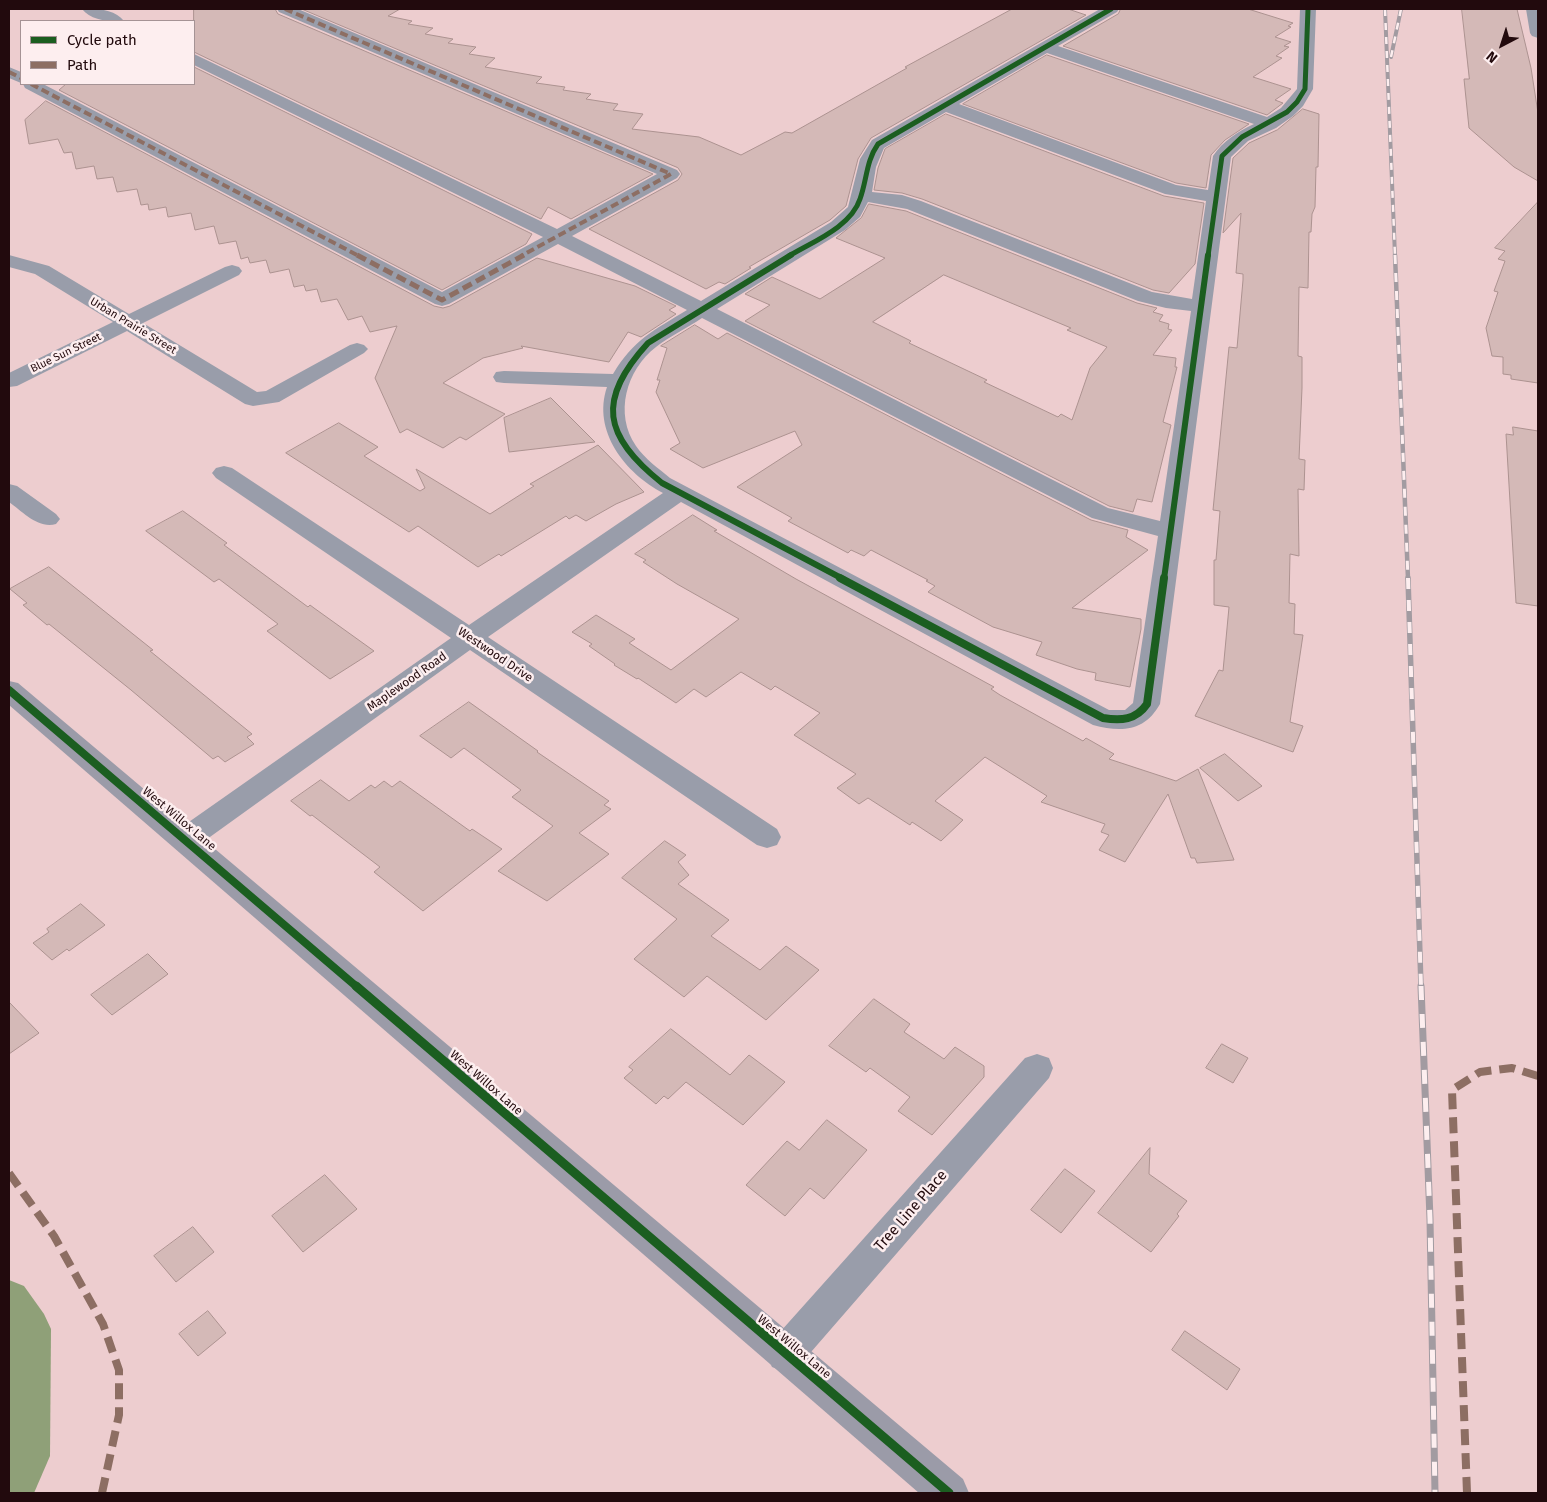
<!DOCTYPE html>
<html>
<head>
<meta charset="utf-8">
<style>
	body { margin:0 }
	#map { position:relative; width:1547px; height:1502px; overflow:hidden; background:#edcdcf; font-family:"Fira Sans",sans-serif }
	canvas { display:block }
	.frame { position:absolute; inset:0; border:10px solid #220a0d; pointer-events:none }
	.legend { position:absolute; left:20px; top:20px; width:175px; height:65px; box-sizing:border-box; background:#fdeeef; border:1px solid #a59395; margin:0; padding:6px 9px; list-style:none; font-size:15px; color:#220a0d }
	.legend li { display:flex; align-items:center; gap:10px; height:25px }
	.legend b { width:25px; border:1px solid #a59395 }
	.north { position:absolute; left:1477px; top:20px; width:50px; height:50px; -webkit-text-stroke:4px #fdeeef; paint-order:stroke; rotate:220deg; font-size:14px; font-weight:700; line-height:20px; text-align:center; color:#220a0d }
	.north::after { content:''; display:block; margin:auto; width:18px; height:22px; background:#220a0d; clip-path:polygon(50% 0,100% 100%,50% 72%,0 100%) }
</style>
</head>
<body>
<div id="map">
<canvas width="1547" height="1502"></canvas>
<div class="frame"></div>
<ul class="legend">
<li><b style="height:6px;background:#1b5e20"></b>Cycle path</li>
<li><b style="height:6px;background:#8d6e63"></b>Path</li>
</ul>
<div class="north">N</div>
</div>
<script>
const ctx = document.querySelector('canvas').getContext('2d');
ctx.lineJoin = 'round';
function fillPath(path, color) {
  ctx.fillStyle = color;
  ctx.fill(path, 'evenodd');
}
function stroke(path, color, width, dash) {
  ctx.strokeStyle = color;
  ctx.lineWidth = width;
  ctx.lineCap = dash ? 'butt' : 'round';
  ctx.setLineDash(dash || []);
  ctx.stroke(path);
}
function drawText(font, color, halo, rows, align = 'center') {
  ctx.font = font + ' "Fira Sans",sans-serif';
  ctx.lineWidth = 5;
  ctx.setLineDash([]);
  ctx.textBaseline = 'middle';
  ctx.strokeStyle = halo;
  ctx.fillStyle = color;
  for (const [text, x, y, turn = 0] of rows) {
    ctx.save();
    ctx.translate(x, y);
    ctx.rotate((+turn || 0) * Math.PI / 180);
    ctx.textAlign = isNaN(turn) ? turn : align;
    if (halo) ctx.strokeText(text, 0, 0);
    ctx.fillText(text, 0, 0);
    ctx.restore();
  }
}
fillPath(new Path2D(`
	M 9,1280 L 24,1286 L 44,1314 L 51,1329 L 50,1456 L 34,1493 L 9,1493 Z`), '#8fa078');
const building = new Path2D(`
	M 194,9 L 275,9 L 278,14 L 653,174 L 571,219 L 548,207 L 541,219 L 194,52 Z
	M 302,9 L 400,9 L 388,16 L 412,21 L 408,24 L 433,28 L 425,34 L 453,39 L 448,43 L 476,47 L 469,54 L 495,58 L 485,67 L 542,77 L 536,83 L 565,87 L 563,90 L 591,94 L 586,99 L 618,104 L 613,110 L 643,114 L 632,129 L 699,137 L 741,155 L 785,132 L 792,133 L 907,68 L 905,67 L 1012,9 L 1068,9 L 1086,15 L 871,138 L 858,159 L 846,206 L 830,220 L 749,267 L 751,268 L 725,284 L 719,282 L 706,289 L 589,229 L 678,180 L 682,174 L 678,168 Z
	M 1121,9 L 1248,9 L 1293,23 L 1288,26 L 1291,27 L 1275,37 L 1291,42 L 1284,46 L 1289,47 L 1276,56 L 1282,58 L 1253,77 L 1291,89 L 1275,100 L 1283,103 L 1267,115 L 1063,46 L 1118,14 Z
	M 1462,9 L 1517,9 L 1531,68 L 1538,113 L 1538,181 L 1514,167 L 1469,128 L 1464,79 L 1469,79 Z
	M 1047,55 L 1249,124 L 1225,140 L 1211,155 L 1206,188 L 1176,183 L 963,104 Z
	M 194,67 L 532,234 L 526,244 L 442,290 L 59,90 L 66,84 L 194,84 Z
	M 46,101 L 434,306 L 443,308 L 450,306 L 537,258 L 635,286 L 676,306 L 669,310 L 676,314 L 641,337 L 628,332 L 609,362 L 521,346 L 523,348 L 483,358 L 443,383 L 505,414 L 466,440 L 460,437 L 443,448 L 407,429 L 400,433 L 375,378 L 397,326 L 370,332 L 362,316 L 348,320 L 337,299 L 321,302 L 317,289 L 306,291 L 304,285 L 294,287 L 289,269 L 270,273 L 266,260 L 250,263 L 248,257 L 241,259 L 236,241 L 219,244 L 214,226 L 195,230 L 191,213 L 168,217 L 166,207 L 149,210 L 148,204 L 141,205 L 137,189 L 117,192 L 113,177 L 97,179 L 94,166 L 76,169 L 72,152 L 64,153 L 58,139 L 29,144 L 25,120 Z
	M 1303,109 L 1319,114 L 1318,167 L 1316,167 L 1315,207 L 1312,214 L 1311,232 L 1309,232 L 1308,288 L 1299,287 L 1298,356 L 1302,357 L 1302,388 L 1299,459 L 1305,460 L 1304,490 L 1298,489 L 1299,556 L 1290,554 L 1289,603 L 1295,604 L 1294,634 L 1303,635 L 1290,722 L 1303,726 L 1293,752 L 1195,716 L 1219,670 L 1223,671 L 1229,607 L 1214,605 L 1214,560 L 1216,560 L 1220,511 L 1213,510 L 1229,347 L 1237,348 L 1243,280 L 1243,274 L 1236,273 L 1241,213 L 1223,233 L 1233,158 L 1249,143 L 1277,130 Z
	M 946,114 L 1164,196 L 1204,203 L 1195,264 L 1169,293 L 1153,290 L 922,199 L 902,193 L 874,190 L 878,168 L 885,149 Z
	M 1538,202 L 1538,383 L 1511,379 L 1511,375 L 1503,374 L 1503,357 L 1492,356 L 1486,328 L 1498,292 L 1494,291 L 1505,261 L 1498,259 L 1505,251 L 1495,248 Z
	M 869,204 L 906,211 L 1137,303 L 1157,308 L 1153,312 L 1163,315 L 1159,321 L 1169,324 L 1168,329 L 1172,330 L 1153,355 L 1176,358 L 1175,367 L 1177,367 L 1163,422 L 1171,425 L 1152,502 L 1137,499 L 1133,512 L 1109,506 L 745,321 L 770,305 L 745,294 L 772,277 L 820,299 L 885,258 L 836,238 L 861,218 ZM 944,275 L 1071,328 L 1067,330 L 1107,347 L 1090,368 L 1072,420 L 1061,414 L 1058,417 L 984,382 L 987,380 L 909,343 L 911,341 L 873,322 Z
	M 695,325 L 718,339 L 727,333 L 1091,520 L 1128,530 L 1126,537 L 1148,550 L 1072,608 L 1141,619 L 1141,629 L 1130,687 L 1095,680 L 1096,673 L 1077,669 L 1036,655 L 1042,642 L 993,627 L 928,592 L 935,586 L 926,581 L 928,580 L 871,550 L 864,556 L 851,550 L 848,553 L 788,521 L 792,518 L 737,487 L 802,445 L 795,431 L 703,468 L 670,449 L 680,443 L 656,392 L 660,380 L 657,380 L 667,348 L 661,346 Z
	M 551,398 L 595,442 L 509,452 L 504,418 Z
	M 339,423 L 378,447 L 364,456 L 420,491 L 425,488 L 416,469 L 490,514 L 534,486 L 530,484 L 598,445 L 644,492 L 616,504 L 586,521 L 576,515 L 569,519 L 566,516 L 501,556 L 499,554 L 478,567 L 418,526 L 409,532 L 286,453 Z
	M 1513,427 L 1538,431 L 1538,606 L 1516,603 L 1506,434 L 1513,435 Z
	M 183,511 L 227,543 L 224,545 L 308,607 L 310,605 L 314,608 L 374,651 L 330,679 L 267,631 L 278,624 L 219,579 L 214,582 L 146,531 Z
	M 693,515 L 717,530 L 714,531 L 796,579 L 994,687 L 991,689 L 1000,695 L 1083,741 L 1086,738 L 1114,754 L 1109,759 L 1176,781 L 1198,769 L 1234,860 L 1197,863 L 1195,858 L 1191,858 L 1168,794 L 1125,862 L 1099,850 L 1109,835 L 1101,832 L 1105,824 L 1041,802 L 1047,796 L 985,757 L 935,801 L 963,820 L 941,841 L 912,822 L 910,825 L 868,798 L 859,804 L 837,788 L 856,774 L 794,735 L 820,713 L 775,686 L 771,690 L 741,672 L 706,697 L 694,689 L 676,703 L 638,678 L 637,679 L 614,665 L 615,664 L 589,646 L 592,644 L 572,632 L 596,615 L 635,639 L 629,643 L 671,670 L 739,619 L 677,584 L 643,562 L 646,560 L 635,554 Z
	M 49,567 L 153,650 L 150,651 L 252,734 L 247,737 L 254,744 L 225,762 L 218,756 L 213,759 L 131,690 L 49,624 L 47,625 L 23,605 L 27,603 L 10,589 Z
	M 469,702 L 538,751 L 537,752 L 609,801 L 604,805 L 611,809 L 579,833 L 609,854 L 547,901 L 498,871 L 553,826 L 512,797 L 521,790 L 464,748 L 451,758 L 420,736 Z
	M 1225,754 L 1262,786 L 1238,801 L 1200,768 Z
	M 321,780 L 349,801 L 371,785 L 375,788 L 384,781 L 392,787 L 400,781 L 470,831 L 472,829 L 502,849 L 423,911 L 374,872 L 380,867 L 312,815 L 310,816 L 291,801 Z
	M 665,841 L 686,855 L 678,862 L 689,875 L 678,884 L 729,920 L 711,936 L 760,970 L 786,946 L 819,970 L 766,1020 L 707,976 L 684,997 L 634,959 L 677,919 L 622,878 Z
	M 81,904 L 105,925 L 69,951 L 67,949 L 52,960 L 33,943 L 49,932 L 47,929 Z
	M 148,954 L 168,974 L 112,1015 L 91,995 Z
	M 874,999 L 910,1024 L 904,1032 L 944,1059 L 955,1047 L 984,1066 L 984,1077 L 932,1135 L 898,1111 L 910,1097 L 870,1068 L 866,1072 L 829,1046 Z
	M 9,1002 L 39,1033 L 9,1054 Z
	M 671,1029 L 730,1075 L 749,1055 L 785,1082 L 743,1125 L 686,1082 L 668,1099 L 664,1096 L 656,1104 L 624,1078 L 633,1070 L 629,1067 Z
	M 1222,1044 L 1248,1058 L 1233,1083 L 1206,1068 Z
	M 827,1120 L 867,1150 L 824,1199 L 810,1188 L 785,1216 L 746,1185 L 787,1141 L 799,1150 Z
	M 1150,1148 L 1149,1174 L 1187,1201 L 1177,1214 L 1179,1216 L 1151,1252 L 1098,1213 Z
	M 1065,1169 L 1095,1191 L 1061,1233 L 1031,1210 Z
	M 325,1175 L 357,1209 L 303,1252 L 272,1216 Z
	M 193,1227 L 214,1252 L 176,1282 L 154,1256 Z
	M 208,1311 L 226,1333 L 198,1356 L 179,1334 Z
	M 1185,1331 L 1240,1369 L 1227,1390 L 1172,1350 Z`);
fillPath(building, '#d4b9b7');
stroke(building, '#ac9290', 1);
fillPath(new Path2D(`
	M 82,9 C 95,8 115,9 124,21 C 111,22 91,21 82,9 Z
	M 277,9 L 298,9 L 677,170 L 680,174 L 677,178 L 572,236 L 701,301 L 831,222 L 848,207 L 860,159 L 872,140 L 1100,9 L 1119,9 L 1117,12 L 1058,46 L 1267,117 L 1281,108 L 1297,89 L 1300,9 L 1316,9 L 1313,89 L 1303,106 L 1293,116 L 1276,128 L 1248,141 L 1231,157 L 1160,704 C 1145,731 1122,733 1093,725 L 681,502 L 488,637 L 777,829 L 781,837 L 777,845 L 767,848 L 757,845 L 470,650 L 196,847 L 186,850 L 176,847 L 172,839 L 176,831 L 451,638 L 216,478 L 212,473 L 216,468 L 224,466 L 232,468 L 469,625 L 663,493 C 625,473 592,431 607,387 L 504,383 L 496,382 L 493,377 L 496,372 L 504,371 L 613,374 C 634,339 653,331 687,310 L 558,244 L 449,304 L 442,306 L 435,304 L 25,88 L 23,84 L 43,84 L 442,292 L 543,237 L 194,65 L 194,54 L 557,229 L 657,174 L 279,12 ZM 1047,53 L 1254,124 C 1237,132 1223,141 1213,156 L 1208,190 L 1176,185 L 959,104 ZM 946,112 L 1165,194 L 1206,201 L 1192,299 L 1152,292 L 921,201 L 902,195 L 872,192 L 876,167 L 884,148 ZM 868,202 L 907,209 L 1138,301 L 1166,308 L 1191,311 L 1160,521 L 1108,508 L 717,309 L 845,230 L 860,217 ZM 702,318 L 1092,518 L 1158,536 L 1133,703 L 1125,710 L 1109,710 L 670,478 C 658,468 645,459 636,446 C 614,414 626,370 656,347 C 670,336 687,328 702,318 Z
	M 1526,9 L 1538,9 L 1538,38 L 1532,36 L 1530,33 Z
	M 9,67 L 21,72 L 21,83 L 9,78 Z
	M 9,255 L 49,266 L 129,314 L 225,267 L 232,265 L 239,267 L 242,271 L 239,275 L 143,323 L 257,392 L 266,391 L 350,345 L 357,343 L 364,345 L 368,349 L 364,353 L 279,402 L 253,406 L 245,404 L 127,331 L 17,386 L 9,387 L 9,373 L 113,322 L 35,274 L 9,267 Z
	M 9,484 L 17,486 L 56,514 L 60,519 L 56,524 C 38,529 23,512 9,502 Z
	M 1037,1054 L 1049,1058 L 1053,1068 L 1049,1078 L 798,1367 L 785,1372 L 772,1367 L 766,1354 L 772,1341 L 1025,1058 Z`), '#999daa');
fillPath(new Path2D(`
	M 9,681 L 18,683 L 963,1479 L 969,1493 L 919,1493 L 9,705 Z`), '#9b9ba8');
const railFar3 = new Path2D(`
	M 1385,9 L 1395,256
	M 1391,57 L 1401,9`);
const railFar2 = new Path2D(`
	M 1395,255 L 1408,579`);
const railFar1 = new Path2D(`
	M 1408,578 L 1421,987`);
const rail = new Path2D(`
	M 1421,986 L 1430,1219 L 1435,1493`);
stroke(railFar3, '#a29ba1', 4);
stroke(railFar2, '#a29ba1', 4.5);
stroke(railFar1, '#a29ba1', 5.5);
stroke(rail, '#a29ba1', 7);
stroke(railFar3, '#fdeeef', 2.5, [7]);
stroke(railFar2, '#fdeeef', 3, [9]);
stroke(railFar1, '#fdeeef', 4, [11]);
stroke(rail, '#fdeeef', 5, [14]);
stroke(new Path2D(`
	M 285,9 L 671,174 L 521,256
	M 9,72 L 21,78
	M 31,84 L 359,256`), '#8d6e63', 4, [8, 4]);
stroke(new Path2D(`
	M 357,255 L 442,300 L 524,255`), '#8d6e63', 5, [10, 5]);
stroke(new Path2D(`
	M 9,1173 L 54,1236 L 103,1324 L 119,1370 L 119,1415 L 102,1493
	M 1467,1493 L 1452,1090 L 1480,1072 L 1512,1068 L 1538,1076`), '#8d6e63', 8, [16, 8]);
stroke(new Path2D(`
	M 789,256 C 812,242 851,227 860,199 C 867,180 866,161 878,144 L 1111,9
	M 1208,256 L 1222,156 L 1242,137 L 1287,112 L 1297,102 L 1305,89 L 1308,9`), '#1b5e20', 5);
stroke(new Path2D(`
	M 791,255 L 648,343 C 596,400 603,436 662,483 L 843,579
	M 1164,579 L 1208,255`), '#1b5e20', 6);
stroke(new Path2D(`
	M 840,578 L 1103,718 C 1121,721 1136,720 1147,704 L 1164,578
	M 9,690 L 357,987`), '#1b5e20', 8);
stroke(new Path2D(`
	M 356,986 L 949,1493`), '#1b5e20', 9);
drawText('11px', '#220a0d', '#fdeeef', [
	["Urban Prairie Street",133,326,31],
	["Blue Sun Street",66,353,-26]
]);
drawText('12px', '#220a0d', '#fdeeef', [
	["Westwood Drive",495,655,34],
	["Maplewood Road",407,682,-35],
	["West Willox Lane",179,819,40],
	["West Willox Lane",486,1083,41],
	["West Willox Lane",794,1347,40]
]);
drawText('15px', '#220a0d', '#fdeeef', [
	["Tree Line Place",911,1211,-49]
]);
</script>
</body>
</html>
